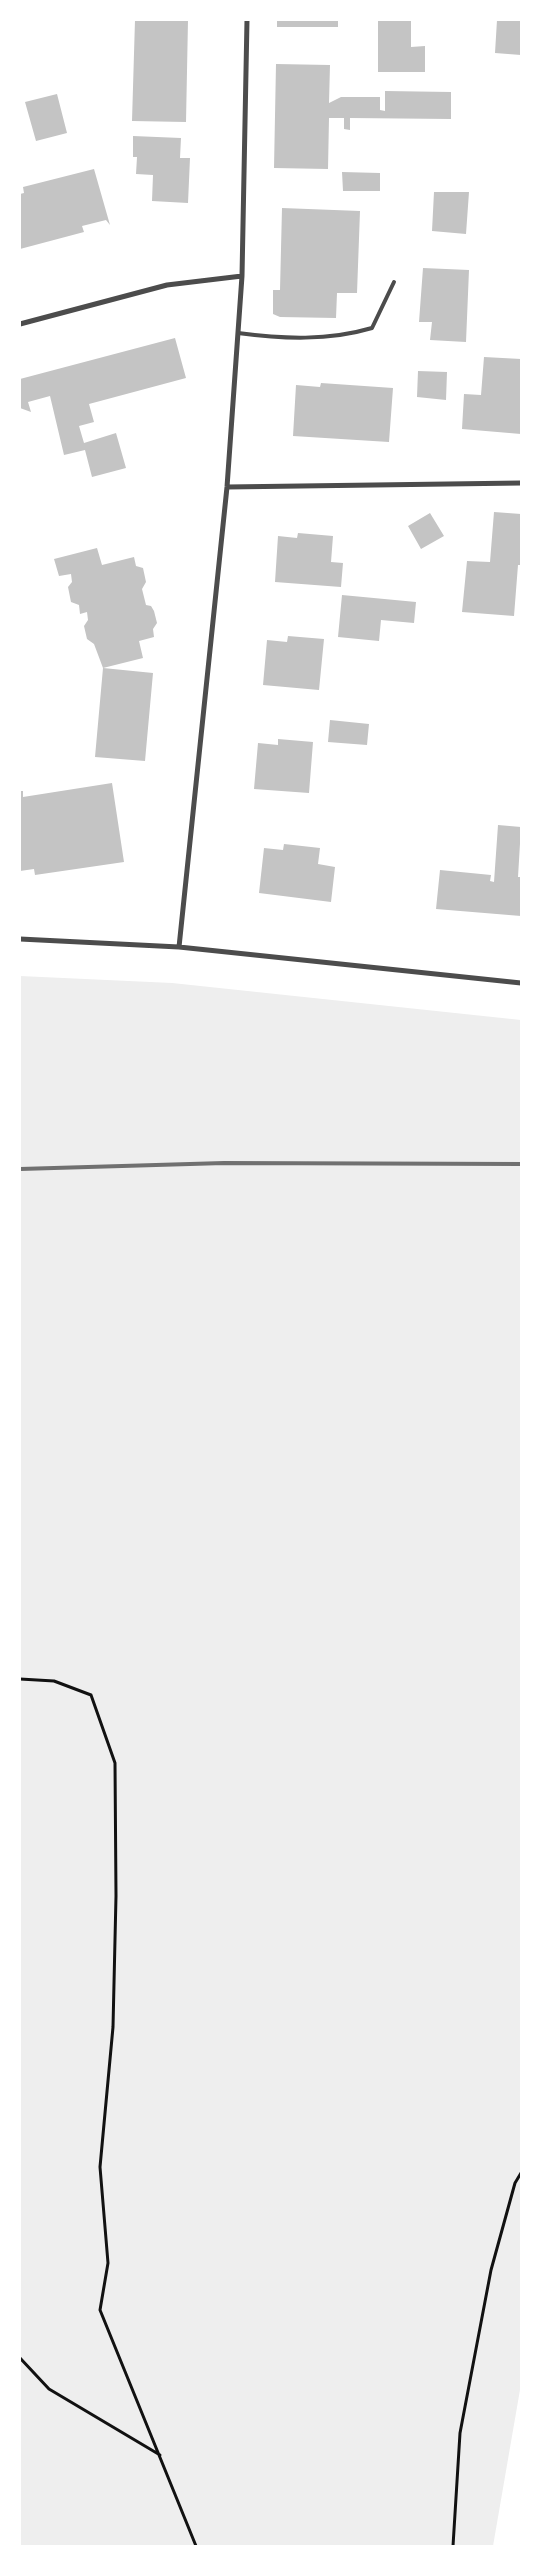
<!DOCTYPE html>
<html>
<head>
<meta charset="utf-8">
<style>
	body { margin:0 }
	#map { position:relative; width:541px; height:2566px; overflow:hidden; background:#fff; font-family:"Public Sans",sans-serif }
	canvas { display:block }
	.frame { position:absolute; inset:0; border:21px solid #fff; pointer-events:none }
</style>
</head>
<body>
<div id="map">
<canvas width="541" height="2566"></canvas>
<div class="frame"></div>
</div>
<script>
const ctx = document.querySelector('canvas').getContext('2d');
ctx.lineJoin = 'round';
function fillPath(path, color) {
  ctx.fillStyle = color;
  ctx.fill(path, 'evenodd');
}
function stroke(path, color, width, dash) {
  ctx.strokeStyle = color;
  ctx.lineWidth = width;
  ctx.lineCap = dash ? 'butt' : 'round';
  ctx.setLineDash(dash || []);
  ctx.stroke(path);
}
fillPath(new Path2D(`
	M 20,976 L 172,983 L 521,1020 L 521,2384 L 493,2546 L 20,2546 Z`), '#eee');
fillPath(new Path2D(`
	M 135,20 L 188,20 L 186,122 L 132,121 Z
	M 277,20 L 338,20 L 338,27 L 277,27 Z
	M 378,20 L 411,20 L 411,47 L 425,46 L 425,72 L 378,72 Z
	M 497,20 L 521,20 L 521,55 L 495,53 Z
	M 276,64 L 330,65 L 329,103 L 341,97 L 380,97 L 380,110 L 385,111 L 385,91 L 451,92 L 451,119 L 350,118 L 350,130 L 344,129 L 344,118 L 329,118 L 328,169 L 274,168 Z
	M 57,94 L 67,133 L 36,141 L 25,102 Z
	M 133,136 L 181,138 L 180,158 L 190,158 L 188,203 L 152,201 L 153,175 L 136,174 L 137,157 L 133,157 Z
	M 94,169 L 110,225 L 106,220 L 82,226 L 84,232 L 20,249 L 20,194 L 24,193 L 23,187 Z
	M 342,172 L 380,173 L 380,191 L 343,191 Z
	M 434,192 L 469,192 L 466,234 L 432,231 Z
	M 282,208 L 360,211 L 357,293 L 337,293 L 336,318 L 280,317 L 273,314 L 273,290 L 280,290 Z
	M 423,268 L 469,270 L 466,342 L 430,340 L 432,322 L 419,322 Z
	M 175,338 L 186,378 L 89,404 L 94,422 L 79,426 L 84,443 L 116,433 L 126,468 L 92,477 L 85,450 L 64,455 L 50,396 L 28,402 L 31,412 L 20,408 L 20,379 Z
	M 484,357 L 521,359 L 521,434 L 462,429 L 464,394 L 481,395 Z
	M 418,371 L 447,372 L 446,400 L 417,397 Z
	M 321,383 L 393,388 L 389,442 L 293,436 L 296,385 L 320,387 Z
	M 494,512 L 521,514 L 521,565 L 518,565 L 514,616 L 462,612 L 467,561 L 490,562 Z
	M 430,513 L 444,536 L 421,549 L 408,526 Z
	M 298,533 L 333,536 L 331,562 L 343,563 L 341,587 L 275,582 L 278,536 L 297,538 Z
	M 97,548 L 102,565 L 134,557 L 136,566 L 143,568 L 146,582 L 142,589 L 146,605 L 151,606 L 154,611 L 157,623 L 153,629 L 154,637 L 139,641 L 143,658 L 103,668 L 153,673 L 145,761 L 95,757 L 103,668 L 94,644 L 87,639 L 84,626 L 88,620 L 87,612 L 80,614 L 79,605 L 71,602 L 68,587 L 72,582 L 71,574 L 59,576 L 54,559 Z
	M 342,595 L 416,602 L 414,623 L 381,620 L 379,641 L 338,637 Z
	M 288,636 L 324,639 L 319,690 L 263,685 L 267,640 L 287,642 Z
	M 330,720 L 369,724 L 367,745 L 328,742 Z
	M 278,739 L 313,742 L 309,793 L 254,789 L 258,743 L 278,745 Z
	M 112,783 L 124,862 L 35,875 L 34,869 L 20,871 L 20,791 L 23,791 L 23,797 Z
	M 498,825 L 521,827 L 518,877 L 521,877 L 521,916 L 436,909 L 440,870 L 491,875 L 490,881 L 494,882 Z
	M 284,844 L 320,848 L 318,864 L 335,867 L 331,902 L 259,893 L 264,848 L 283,850 Z`), '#c4c4c4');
stroke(new Path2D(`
	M 20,1679 L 54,1681 L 91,1695 L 115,1763 L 116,1896 L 113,2027 L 100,2167 L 108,2263 L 100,2310 L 196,2546
	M 20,2358 L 49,2389 L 160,2455
	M 453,2546 L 460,2433 L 491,2270 L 515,2183 L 521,2173`), '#111', 3);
stroke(new Path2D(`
	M 238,333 C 283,339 328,341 372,328 L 394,282`), '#4c4c4c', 4);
stroke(new Path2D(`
	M 20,324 L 167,285 L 242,276
	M 227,487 L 521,483
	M 20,939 L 179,947 L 521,983
	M 179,947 L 227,487 L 242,276 L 247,20`), '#4c4c4c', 5);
stroke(new Path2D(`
	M 20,1169 L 224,1163 L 521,1164`), '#707070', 4);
</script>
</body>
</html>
